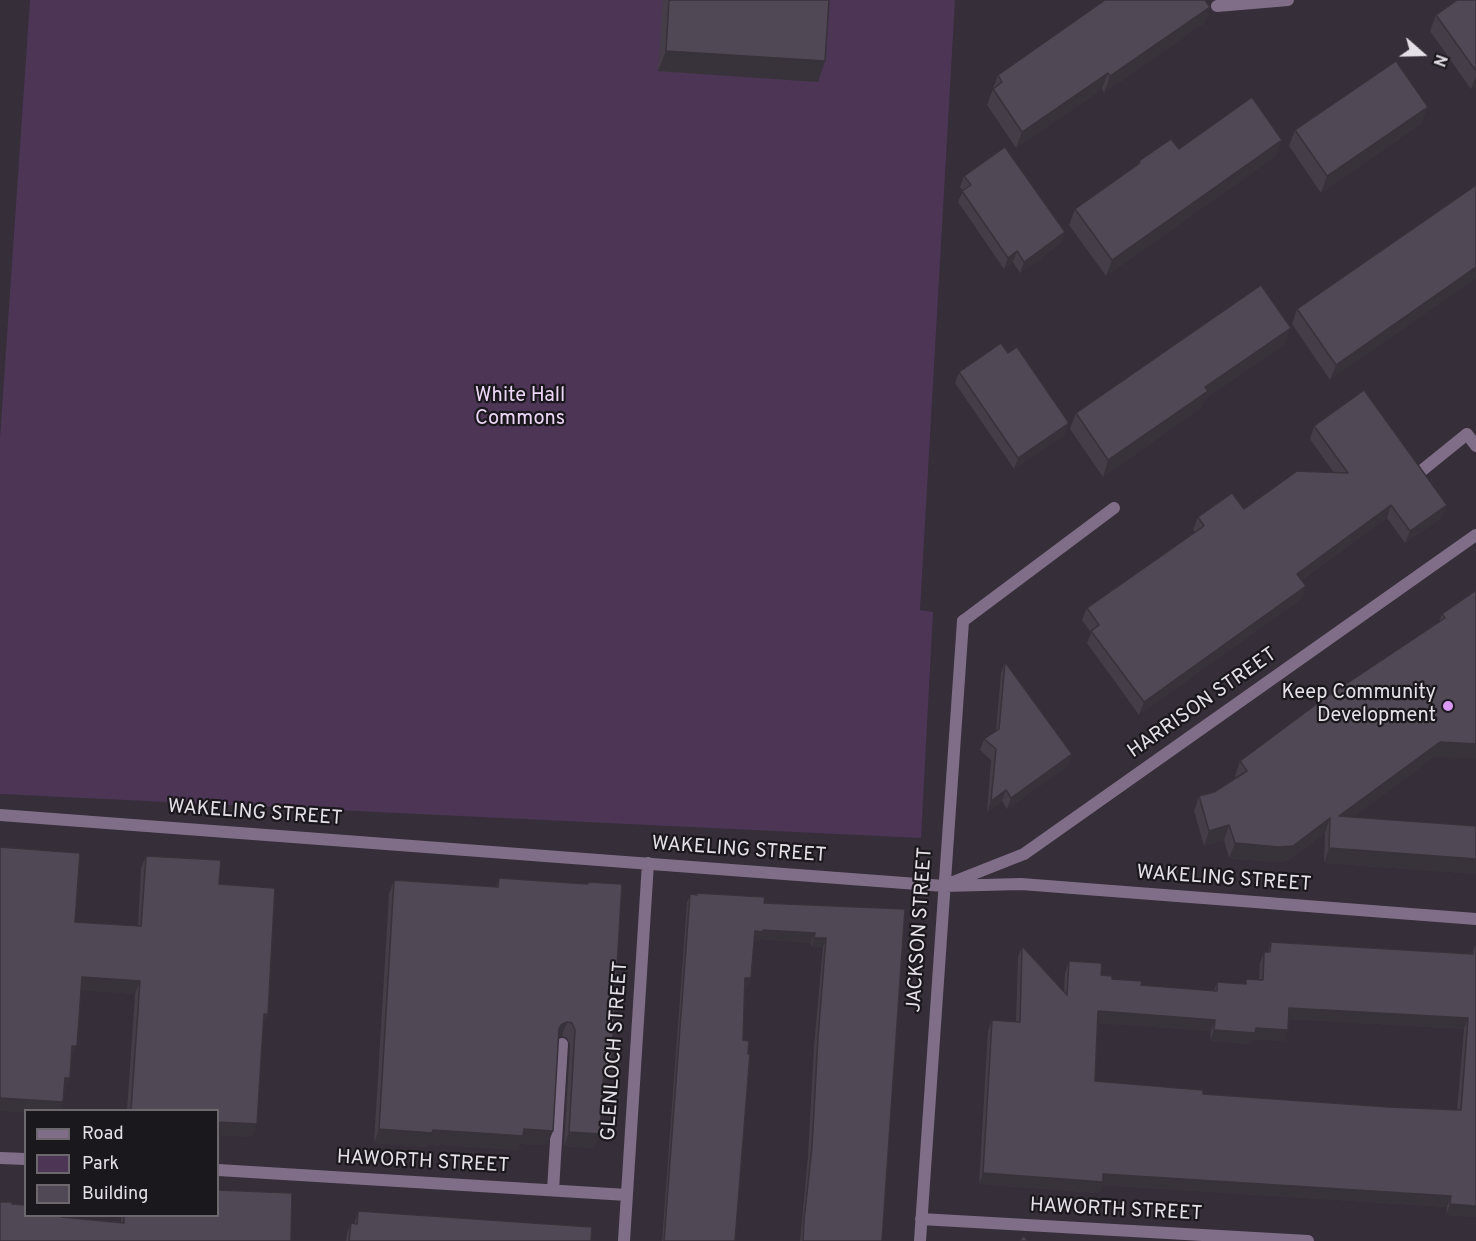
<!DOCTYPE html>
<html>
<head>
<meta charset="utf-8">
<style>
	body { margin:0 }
	#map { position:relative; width:1476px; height:1241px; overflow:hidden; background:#362e39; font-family:Overpass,sans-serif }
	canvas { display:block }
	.legend { position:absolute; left:24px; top:1109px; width:195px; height:108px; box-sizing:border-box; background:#1b181d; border:2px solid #6c686e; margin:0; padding:8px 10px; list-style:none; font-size:18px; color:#e5e0e7 }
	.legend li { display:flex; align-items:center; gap:12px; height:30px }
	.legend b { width:30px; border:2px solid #6c686e }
	.north { position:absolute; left:1392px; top:24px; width:60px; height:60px; -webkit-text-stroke:4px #1b181d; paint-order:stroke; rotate:110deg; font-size:16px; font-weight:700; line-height:24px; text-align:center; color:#e5e0e7 }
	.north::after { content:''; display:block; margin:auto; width:21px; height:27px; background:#e5e0e7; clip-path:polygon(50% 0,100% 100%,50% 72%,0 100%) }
</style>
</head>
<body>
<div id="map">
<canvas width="1476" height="1241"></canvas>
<ul class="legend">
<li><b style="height:8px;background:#806e88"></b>Road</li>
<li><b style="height:16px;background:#4c3555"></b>Park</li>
<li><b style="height:16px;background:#504854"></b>Building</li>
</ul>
<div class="north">N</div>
</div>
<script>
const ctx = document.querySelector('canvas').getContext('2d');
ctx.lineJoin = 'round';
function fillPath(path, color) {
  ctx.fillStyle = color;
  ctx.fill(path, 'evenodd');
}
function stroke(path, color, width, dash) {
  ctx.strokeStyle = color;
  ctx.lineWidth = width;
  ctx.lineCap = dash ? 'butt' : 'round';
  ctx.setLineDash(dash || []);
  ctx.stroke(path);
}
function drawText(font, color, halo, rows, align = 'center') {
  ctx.font = font + ' Overpass,sans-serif';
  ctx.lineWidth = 4.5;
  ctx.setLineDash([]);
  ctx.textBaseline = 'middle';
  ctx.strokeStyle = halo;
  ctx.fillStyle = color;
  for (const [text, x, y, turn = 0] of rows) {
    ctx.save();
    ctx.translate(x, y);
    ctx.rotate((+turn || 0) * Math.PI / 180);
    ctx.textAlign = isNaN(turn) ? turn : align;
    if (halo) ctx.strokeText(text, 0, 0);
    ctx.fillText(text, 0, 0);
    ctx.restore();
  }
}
fillPath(new Path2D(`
	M 30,0 L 955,0 L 920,610 L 933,612 L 921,838 L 0,794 L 0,438 Z`), '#4c3555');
stroke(new Path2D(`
	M 1217,6 L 1288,0
	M 1420,472 L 1467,434 L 1476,446
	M 963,621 L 1114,508
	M 553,1190 L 562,1044`), '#806e88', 12);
stroke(new Path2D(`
	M 0,815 L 944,886 L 1021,884 L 1476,919
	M 953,882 L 1024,854 L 1476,535
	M 0,1158 L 26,1159
	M 218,1170 L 627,1195
	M 921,1219 L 1308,1241
	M 624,1241 L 648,863
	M 920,1241 L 963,621`), '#806e88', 12);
fillPath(new Path2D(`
	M 663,0 L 829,0 L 818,82 L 658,71 Z
	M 1476,0 L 1476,85 L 1471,89 L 1430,31 L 1436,15 Z
	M 1210,7 L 1204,23 L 1104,93 L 1102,89 L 1016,148 L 987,105 L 998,75 Z
	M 1422,123 L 1321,193 L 1289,146 L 1295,130 Z
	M 1179,149 L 1276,156 L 1106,276 L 1069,225 L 1075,209 L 1138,165 L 1139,161 Z
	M 964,176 L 1065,232 L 1061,243 L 1020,273 L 1013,262 L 1004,269 L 958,202 L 963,191 L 960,187 Z
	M 1476,185 L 1330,380 L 1292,324 L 1297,309 Z
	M 1285,344 L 1205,399 L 1202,407 L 1103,477 L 1070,429 L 1076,413 Z
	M 1008,353 L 1065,434 L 1014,469 L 955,383 L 959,372 Z
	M 1314,426 L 1447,505 L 1442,518 L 1405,543 L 1387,518 L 1301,580 L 1306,586 L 1301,599 L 1139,715 L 1087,643 L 1091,633 L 1082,620 L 1087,608 L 1195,532 L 1193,530 L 1198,517 L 1244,509 L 1334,473 L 1310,439 Z
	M 1476,590 L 1434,757 L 1353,817 L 1476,826 L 1476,874 L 1324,863 L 1325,833 L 1288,861 L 1272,862 L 1229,858 L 1224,840 L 1204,846 L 1194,811 L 1199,796 L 1214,792 L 1236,778 L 1235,776 L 1240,761 L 1439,622 L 1442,614 Z
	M 1005,662 L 1072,754 L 1068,766 L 1007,809 L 1002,801 L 987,812 L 991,760 L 980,750 L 984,739 L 996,731 L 1001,673 Z
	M 146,856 L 219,884 L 268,1014 L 263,1026 L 252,1137 L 218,1135 L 218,1110 L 127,1110 L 135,994 L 81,990 L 71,1059 L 70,1078 L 65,1090 L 64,1090 L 63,1102 L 61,1110 L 26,1110 L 75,922 L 138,926 L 141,868 Z
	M 499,878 L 588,884 L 588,882 L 611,1067 L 606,1081 L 603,1081 L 594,1148 L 564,1146 L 570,1045 L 567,1038 L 562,1036 L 558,1038 L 553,1131 L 547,1145 L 520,1144 L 518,1150 L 428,1144 L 427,1147 L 374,1143 L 389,894 L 394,880 L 496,887 Z
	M 690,894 L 764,903 L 905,909 L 882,1241 L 800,1241 L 808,1156 L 814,1046 L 823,947 L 811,947 L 811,943 L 760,939 L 760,941 L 754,941 L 748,987 L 745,987 L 735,1241 L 662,1241 L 687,903 Z
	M 1271,942 L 1471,954 L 1474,946 L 1476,946 L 1476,1217 L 1446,1215 L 1447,1207 L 1102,1185 L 1099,1193 L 979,1184 L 988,1031 L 992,1020 L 1016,1021 L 1018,957 L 1022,946 L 1064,991 L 1065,973 L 1069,961 L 1101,975 L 1112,979 L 1141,985 L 1214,991 L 1217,982 L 1245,984 L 1246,979 L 1259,980 L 1260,963 L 1264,952 L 1268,952 ZM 1288,1019 L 1464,1029 L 1457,1110 L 1389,1107 L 1203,1094 L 1095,1081 L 1098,1023 L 1211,1031 L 1210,1041 L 1251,1044 L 1253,1039 L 1284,1041 Z
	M 12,1204 L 26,1215 L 62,1217 L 121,1222 L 121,1215 L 218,1215 L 291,1241 L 0,1241 Z
	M 358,1211 L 591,1241 L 595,1241 L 346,1241 L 347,1234 L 351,1223 L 354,1224 Z`), '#453e48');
fillPath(new Path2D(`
	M 1210,7 L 1204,23 L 1104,93 L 1110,76 Z
	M 666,51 L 825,61 L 818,82 L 658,71 Z
	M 1108,73 L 1102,89 L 1016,148 L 1022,132 Z
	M 1476,76 L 1476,85 L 1471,89 Z
	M 1428,107 L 1422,123 L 1321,193 L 1327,176 Z
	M 1282,140 L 1276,156 L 1106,276 L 1112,260 Z
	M 1065,232 L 1061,243 L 1020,273 L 1024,262 Z
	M 1017,251 L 1013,262 L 1004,269 L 1008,258 Z
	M 1476,267 L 1476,279 L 1330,380 L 1336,365 Z
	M 1291,328 L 1285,344 L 1205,399 L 1202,407 L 1103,477 L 1108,460 L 1205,387 Z
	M 1069,423 L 1065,434 L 1014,469 L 1018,458 Z
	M 1391,505 L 1387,518 L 1292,586 L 1297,574 Z
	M 1447,505 L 1442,518 L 1405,543 L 1410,531 Z
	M 1306,586 L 1301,599 L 1139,715 L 1144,702 Z
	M 1440,742 L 1476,744 L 1476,759 L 1434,757 L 1334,831 L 1339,816 Z
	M 1072,754 L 1068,766 L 1007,809 L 1011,798 Z
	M 1006,790 L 1002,801 L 987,812 L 991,801 Z
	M 1330,818 L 1325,833 L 1288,861 L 1272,862 L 1229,858 L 1235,843 Z
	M 1229,825 L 1224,840 L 1204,846 L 1209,831 Z
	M 1329,848 L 1476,859 L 1476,874 L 1324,863 Z
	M 763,930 L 815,933 L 811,943 L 760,939 L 760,941 L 752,941 L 755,931 Z
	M 814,938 L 826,938 L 823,947 L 811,947 Z
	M 82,977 L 140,981 L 135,994 L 77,990 Z
	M 745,978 L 751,978 L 748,987 L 742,987 Z
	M 1289,1008 L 1468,1018 L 1464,1029 L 1285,1019 Z
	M 1098,1011 L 1215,1020 L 1211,1031 L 1094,1023 Z
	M 264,1014 L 268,1014 L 263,1027 Z
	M 567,1022 L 562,1036 L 556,1039 L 561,1025 Z
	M 1256,1028 L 1288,1030 L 1284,1041 L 1253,1039 L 1251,1044 L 1210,1041 L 1214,1030 Z
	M 72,1046 L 77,1046 L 72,1059 L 68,1059 Z
	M 604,1067 L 611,1067 L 606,1081 L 599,1081 Z
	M 65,1078 L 70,1078 L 65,1090 L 61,1090 Z
	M 0,1098 L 63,1102 L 61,1110 L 26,1110 L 26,1113 L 0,1111 Z
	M 218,1122 L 257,1124 L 252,1137 L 218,1135 Z
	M 379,1129 L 524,1129 L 553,1131 L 547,1145 L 520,1144 L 518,1150 L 428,1144 L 427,1147 L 374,1143 Z
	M 569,1132 L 600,1134 L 594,1148 L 564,1146 Z
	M 983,1173 L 1103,1174 L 1451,1196 L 1447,1207 L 1102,1185 L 1099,1193 L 979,1184 Z
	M 1450,1204 L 1476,1206 L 1476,1217 L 1446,1215 Z`), '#38323b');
const building = new Path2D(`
	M 669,0 L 829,0 L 825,61 L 666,51 Z
	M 1105,0 L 1205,0 L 1210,7 L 1110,76 L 1108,73 L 1022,132 L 993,89 L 1002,82 L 998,75 Z
	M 1457,0 L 1476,0 L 1476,71 L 1436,15 Z
	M 1396,61 L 1428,107 L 1327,176 L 1295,130 Z
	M 1252,97 L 1282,140 L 1112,260 L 1075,209 L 1140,163 L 1139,161 L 1171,139 L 1179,149 Z
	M 1005,147 L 1065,232 L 1024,262 L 1017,251 L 1008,258 L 962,191 L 971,185 L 964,176 Z
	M 1476,185 L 1476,267 L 1336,365 L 1297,309 Z
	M 1261,285 L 1291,328 L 1205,387 L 1208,391 L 1108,460 L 1076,413 Z
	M 1001,343 L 1008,353 L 1017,347 L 1069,423 L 1018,458 L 959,372 Z
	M 1364,390 L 1447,505 L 1410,531 L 1391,505 L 1297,574 L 1306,586 L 1144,702 L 1091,631 L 1099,625 L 1087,608 L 1204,526 L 1198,517 L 1232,493 L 1244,509 L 1297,471 L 1348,473 L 1314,426 Z
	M 1476,590 L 1476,744 L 1440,742 L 1339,816 L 1476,826 L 1476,859 L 1329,848 L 1330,818 L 1293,846 L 1278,847 L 1235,843 L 1229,825 L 1209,831 L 1199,796 L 1214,792 L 1247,771 L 1240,761 L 1322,700 L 1445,618 L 1442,614 Z
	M 1005,662 L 1072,754 L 1011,798 L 1006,790 L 991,801 L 996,749 L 984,739 L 999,729 Z
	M 0,847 L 80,853 L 75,922 L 141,926 L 146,856 L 221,860 L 219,884 L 275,888 L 268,1014 L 264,1014 L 257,1124 L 218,1122 L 218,1110 L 131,1110 L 140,981 L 82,977 L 77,1046 L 72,1046 L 70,1078 L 65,1078 L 63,1102 L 0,1098 Z
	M 499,878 L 588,884 L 588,882 L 622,884 L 611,1067 L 604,1067 L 600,1134 L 569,1132 L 575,1030 L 572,1023 L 567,1022 L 561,1025 L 559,1029 L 553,1131 L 524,1129 L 523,1136 L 433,1130 L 432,1133 L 379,1129 L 394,880 L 498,887 Z
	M 697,893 L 765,897 L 764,903 L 905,909 L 882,1241 L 803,1241 L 804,1220 L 812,1147 L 818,1037 L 826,938 L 814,938 L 815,933 L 763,930 L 763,932 L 755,931 L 751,978 L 745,978 L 743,1040 L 749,1041 L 748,1054 L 750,1054 L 735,1241 L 664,1241 L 690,894 L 697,895 Z
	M 1271,942 L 1473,954 L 1474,946 L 1476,946 L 1476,1206 L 1450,1204 L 1451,1196 L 1103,1174 L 1103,1182 L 983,1173 L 992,1020 L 1020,1022 L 1022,946 L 1067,995 L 1069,961 L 1102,963 L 1101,975 L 1112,976 L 1112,979 L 1142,981 L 1141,985 L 1217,991 L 1217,982 L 1246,984 L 1246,979 L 1263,980 L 1264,952 L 1270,952 ZM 1289,1008 L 1468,1018 L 1461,1110 L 1389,1107 L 1203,1094 L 1203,1090 L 1095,1081 L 1098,1011 L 1215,1020 L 1214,1030 L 1255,1033 L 1256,1028 L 1288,1030 Z
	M 218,1190 L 292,1193 L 291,1241 L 0,1241 L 0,1202 L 12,1202 L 12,1204 L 26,1205 L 26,1215 L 62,1215 L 62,1217 L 124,1223 L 124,1215 L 218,1215 Z
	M 358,1211 L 592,1227 L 591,1241 L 595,1241 L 349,1241 L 351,1223 L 357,1224 Z
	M 1024,1236 L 1028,1241 L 1019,1241 Z`);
fillPath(building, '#504854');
stroke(building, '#38323b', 1.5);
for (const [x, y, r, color] of [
	[1448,706,6,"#db99f5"]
]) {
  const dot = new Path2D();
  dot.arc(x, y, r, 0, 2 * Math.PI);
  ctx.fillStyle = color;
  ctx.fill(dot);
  stroke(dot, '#1b181d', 2);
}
drawText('20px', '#edd6f7', '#1b181d', [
	["White Hall",520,397],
	["Commons",520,420]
]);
drawText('20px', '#e5e0e7', '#1b181d', [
	["Keep Community",1436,694],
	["Development",1436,717]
], 'right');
drawText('20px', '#e5e0e7', '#1b181d', [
	["HARRISON STREET",1203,704,-35],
	["WAKELING STREET",255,814,4],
	["WAKELING STREET",739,851,4],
	["WAKELING STREET",1224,880,4],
	["JACKSON STREET",921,930,-86],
	["GLENLOCH STREET",616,1051,-86],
	["HAWORTH STREET",423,1163,3],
	["HAWORTH STREET",1116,1211,3]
]);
</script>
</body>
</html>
